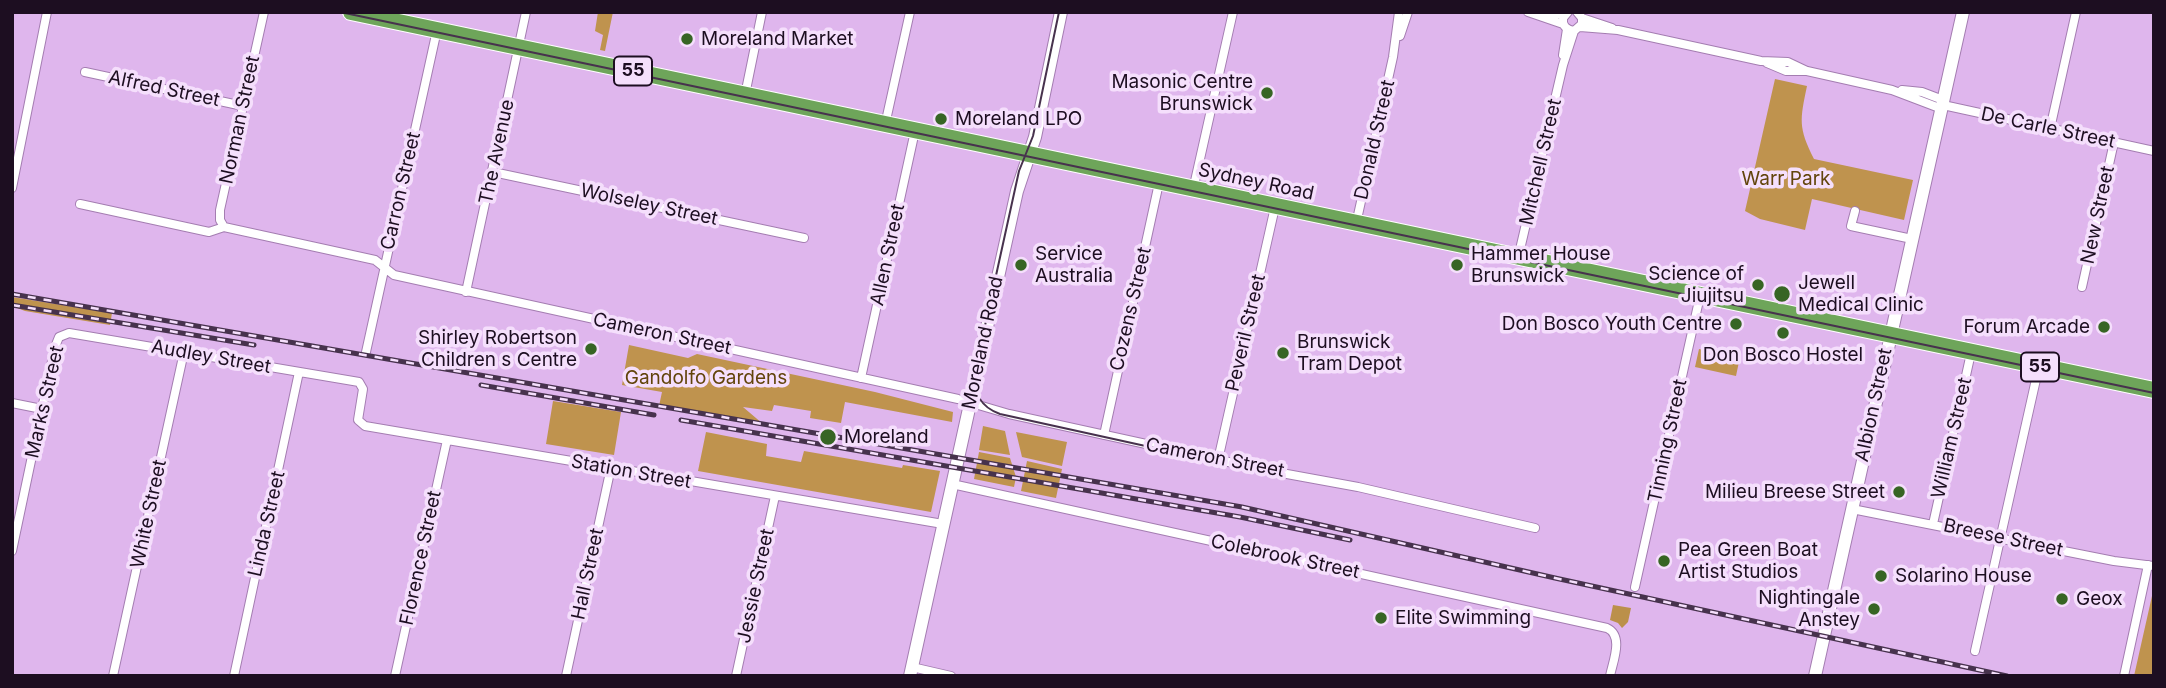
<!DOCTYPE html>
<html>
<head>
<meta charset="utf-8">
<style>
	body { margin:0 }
	#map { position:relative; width:2166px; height:688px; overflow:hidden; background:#dfb6ed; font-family:Inter,sans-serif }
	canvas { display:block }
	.frame { position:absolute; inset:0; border:14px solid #1d0e21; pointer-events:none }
</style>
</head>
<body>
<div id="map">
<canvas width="2166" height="688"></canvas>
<div class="frame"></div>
</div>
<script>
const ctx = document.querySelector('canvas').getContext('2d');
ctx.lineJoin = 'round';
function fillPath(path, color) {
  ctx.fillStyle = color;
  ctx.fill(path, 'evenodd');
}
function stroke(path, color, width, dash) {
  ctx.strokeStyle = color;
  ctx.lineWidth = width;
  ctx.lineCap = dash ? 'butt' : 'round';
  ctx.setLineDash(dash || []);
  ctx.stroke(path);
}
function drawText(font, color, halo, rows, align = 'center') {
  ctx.font = font + ' Inter,sans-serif';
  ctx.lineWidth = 7;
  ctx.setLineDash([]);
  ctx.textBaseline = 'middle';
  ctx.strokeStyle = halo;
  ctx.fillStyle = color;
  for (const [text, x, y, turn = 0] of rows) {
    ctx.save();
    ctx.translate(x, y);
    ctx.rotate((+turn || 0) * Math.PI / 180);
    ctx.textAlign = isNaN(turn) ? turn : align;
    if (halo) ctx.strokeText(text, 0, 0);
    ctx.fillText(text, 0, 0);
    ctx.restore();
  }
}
fillPath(new Path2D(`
	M 598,12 L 613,12 L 605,51 L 600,50 L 603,35 L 595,31 Z
	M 1775,79 L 1807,86 C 1800,120 1798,127 1814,159 L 1913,180 L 1904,220 L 1812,199 L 1805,230 L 1760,219 L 1745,211 Z
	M 12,297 L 112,313 L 110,325 L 25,311 L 12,306 Z
	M 629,345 L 688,358 L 697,354 L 875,392 L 953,412 L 952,422 L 845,402 L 841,423 L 810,418 L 811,411 L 774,405 L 772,411 L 743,407 L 763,424 L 659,406 L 662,392 L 622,385 Z
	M 1699,349 L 1740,357 L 1736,376 L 1695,367 Z
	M 553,401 L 621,412 L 614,455 L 546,444 Z
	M 983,426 L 1005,431 L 1010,455 L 979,450 Z
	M 706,432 L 767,444 L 766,456 L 801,462 L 804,451 L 902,468 L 903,465 L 940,471 L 931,512 L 698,471 Z
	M 1016,432 L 1067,442 L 1062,466 L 1022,457 Z
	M 979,452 L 1010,458 L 1016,477 L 1014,487 L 974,479 Z
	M 1027,461 L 1062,469 L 1056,498 L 1021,491 Z
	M 2154,587 L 2154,676 L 2134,676 Z`), '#bf934e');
fillPath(new Path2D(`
	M 1613,605 L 1631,608 L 1628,622 L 1622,628 L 1618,623 L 1610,620 Z`), '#bb904a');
const street = new Path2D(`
	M 1528,12 L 1563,24
	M 1547,12 L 1565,15
	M 1568,12 L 1563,18 C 1562,25 1566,30 1574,31 L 1582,24 L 1582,18 L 1577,12
	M 1582,18 L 1612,28
	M 1580,27 L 1618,30 L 1761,61 L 1788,62 L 1807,71 L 1892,90 L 1942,109
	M 1400,36 L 1408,12
	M 1563,55 L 1567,29
	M 1767,63 L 1786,71 L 1807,71
	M 85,72 L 243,106
	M 1902,90 L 1922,92 L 1943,100
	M 745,95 L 762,12
	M 1943,105 L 2154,151
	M 885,125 L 910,12
	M 2050,129 L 2076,12
	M 493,172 L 804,238
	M 12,188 L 47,12
	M 1193,190 L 1233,12
	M 80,204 L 209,232 L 224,227 L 375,260 L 394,275 L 958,399 L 1009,414 L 1265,470 L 1358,487 L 1535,528
	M 1855,211 L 1851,226 L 1912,239
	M 1356,224 L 1393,57 L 1399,12
	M 224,227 L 220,220 L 220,210 L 264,12
	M 1518,258 L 1563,65 L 1574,31
	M 2082,287 L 2114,142
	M 466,292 L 526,12
	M 366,352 L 437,30
	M 861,378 L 915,131
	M 12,403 L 42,409
	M 1104,435 L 1159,183
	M 1218,460 L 1275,207
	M 952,484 L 1607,628 C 1624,636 1613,661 1610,676
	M 1852,509 L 2114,561 L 2154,566
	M 1933,524 L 1971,353
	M 12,551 L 55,347 L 59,337 L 69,333 L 359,382 L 363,389 L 358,420 L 365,426 L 595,465 L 610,472 L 632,471 L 943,524
	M 1635,587 L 1700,296
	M 1975,651 L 2039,366
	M 912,667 L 951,676
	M 113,676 L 184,352
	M 234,676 L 299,372
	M 395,676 L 447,440
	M 566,676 L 610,472
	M 736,676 L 775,496
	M 2124,676 L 2148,565`);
const secondary = new Path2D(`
	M 910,676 L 1017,191 L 1035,137 L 1061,12
	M 1815,676 L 1963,12`);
const highway = new Path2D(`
	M 351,12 L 2154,390`);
stroke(street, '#a47db1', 10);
stroke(secondary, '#a47db1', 14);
stroke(highway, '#fff', 18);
stroke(street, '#fff', 8);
stroke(secondary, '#fff', 12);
stroke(highway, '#6ea55a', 16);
stroke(new Path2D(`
	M 340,12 L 2154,393
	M 1059,12 L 1033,136 L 1019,171 L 975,371 C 972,392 981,407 1000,414 L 1200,458`), '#47324d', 2);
const rail = new Path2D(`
	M 12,294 L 1242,507 L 1555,578 L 2007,676
	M 12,305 L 254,345
	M 481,385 L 654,415
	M 681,420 L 1240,517 L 1350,540`);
stroke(rail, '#47324d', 5);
stroke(rail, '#f5dffc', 2.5, [8]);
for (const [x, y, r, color] of [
	[687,39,7,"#376524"],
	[1267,93,7,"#376524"],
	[941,119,7,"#376524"],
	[1021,265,7,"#376524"],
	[1457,265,7,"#376524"],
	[1758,285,7,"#376524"],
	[1782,294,9,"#376524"],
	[1736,324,7,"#376524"],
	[2104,327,7,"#376524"],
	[1783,333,7,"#376524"],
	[591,349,7,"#376524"],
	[1283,353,7,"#376524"],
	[828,437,9,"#376524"],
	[1899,492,7,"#376524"],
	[1664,561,7,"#376524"],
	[1881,576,7,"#376524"],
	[2062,599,7,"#376524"],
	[1874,609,7,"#376524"],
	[1381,618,7,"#376524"]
]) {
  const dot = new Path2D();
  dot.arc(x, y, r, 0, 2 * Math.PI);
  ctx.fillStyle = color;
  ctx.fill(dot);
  stroke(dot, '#f5dffc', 2.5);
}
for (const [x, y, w] of [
	[633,71,38],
	[2040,367,38]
]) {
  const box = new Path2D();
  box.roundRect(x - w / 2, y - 14.5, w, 29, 5);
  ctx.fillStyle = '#f5dffc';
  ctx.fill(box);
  stroke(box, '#1d0e21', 2);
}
drawText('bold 18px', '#1d0e21', null, [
	["55",633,71],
	["55",2040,367]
]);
drawText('19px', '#1d0e21', '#f5dffc', [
	["Moreland Market",701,39],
	["Masonic Centre",1253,82,"right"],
	["Brunswick",1253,104,"right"],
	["Moreland LPO",955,119],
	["Service",1035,254],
	["Australia",1035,276],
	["Hammer House",1471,254],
	["Brunswick",1471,276],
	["Science of",1744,274,"right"],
	["Jiujitsu",1744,296,"right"],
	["Jewell",1798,283],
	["Medical Clinic",1798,305],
	["Don Bosco Youth Centre",1722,324,"right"],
	["Forum Arcade",2090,327,"right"],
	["Shirley Robertson",577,338,"right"],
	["Children s Centre",577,360,"right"],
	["Brunswick",1297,342],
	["Tram Depot",1297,364],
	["Don Bosco Hostel",1783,355,"center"],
	["Moreland",844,437],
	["Milieu Breese Street",1885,492,"right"],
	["Pea Green Boat",1678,550],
	["Artist Studios",1678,572],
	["Solarino House",1895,576],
	["Nightingale",1860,598,"right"],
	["Anstey",1860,620,"right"],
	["Geox",2076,599],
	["Elite Swimming",1395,618]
], 'left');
drawText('19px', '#1d0e21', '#f5dffc', [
	["Alfred Street",164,89,12],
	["Norman Street",240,120,-78],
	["De Carle Street",2048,128,12],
	["Donald Street",1375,140,-77],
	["The Avenue",497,152,-78],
	["Mitchell Street",1541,162,-77],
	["Sydney Road",1256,182,12],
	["Carron Street",401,191,-77],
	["Wolseley Street",649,205,12],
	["New Street",2098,215,-78],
	["Allen Street",888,255,-78],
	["Cozens Street",1131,309,-77],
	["Peveril Street",1246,333,-77],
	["Cameron Street",662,334,12],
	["Moreland Road",983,343,-78],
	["Audley Street",211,357,10],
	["Marks Street",45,402,-77],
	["Albion Street",1874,405,-78],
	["William Street",1952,438,-77],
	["Tinning Street",1668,441,-78],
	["Cameron Street",1215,458,11],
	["Station Street",631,472,10],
	["White Street",149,514,-78],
	["Linda Street",267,524,-77],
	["Breese Street",2003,538,12],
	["Colebrook Street",1285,557,12],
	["Florence Street",421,558,-78],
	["Hall Street",588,574,-78],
	["Jessie Street",756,586,-78]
]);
drawText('19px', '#62440b', '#f5dffc', [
	["Warr Park",1786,179],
	["Gandolfo Gardens",706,378]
]);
</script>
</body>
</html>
